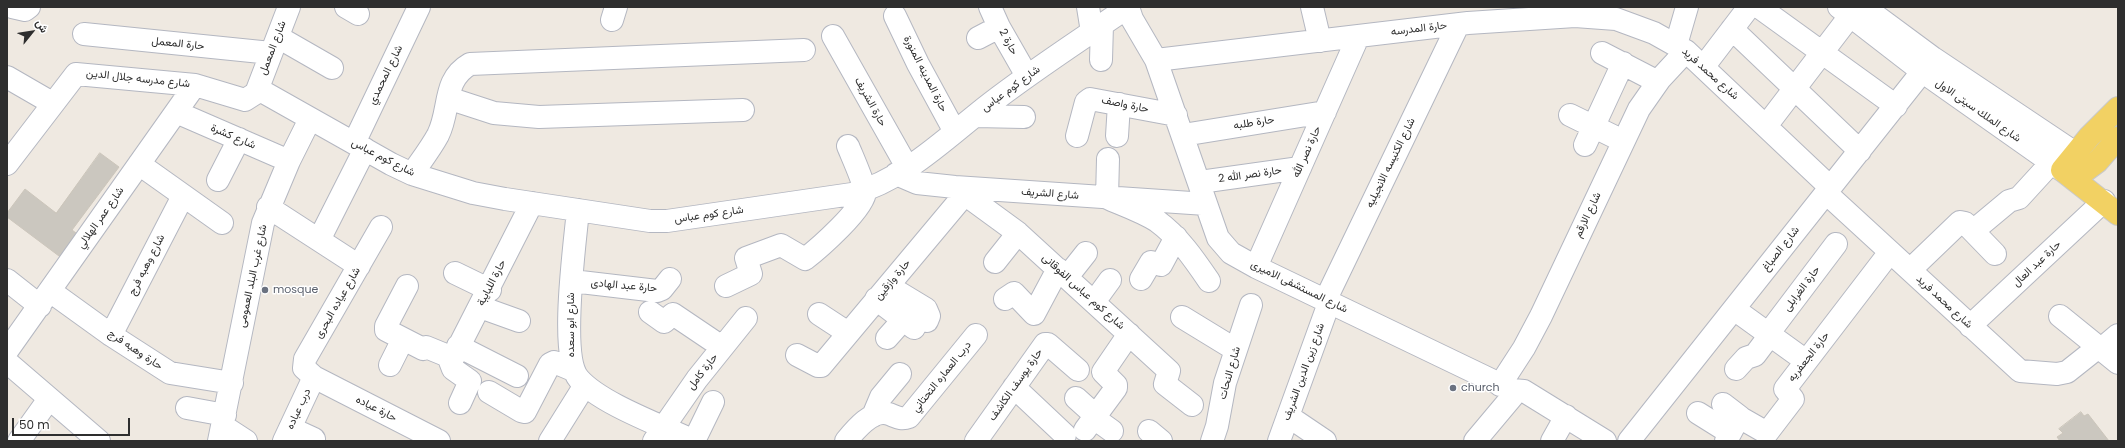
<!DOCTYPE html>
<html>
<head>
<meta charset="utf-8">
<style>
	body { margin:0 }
	#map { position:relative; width:2125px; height:448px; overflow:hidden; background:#efe9e1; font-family:Poppins,Vazirmatn,sans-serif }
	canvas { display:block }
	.frame { position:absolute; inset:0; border:8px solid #2e2e2e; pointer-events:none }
	.north { position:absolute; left:12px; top:12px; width:40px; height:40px; -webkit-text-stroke:3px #fff; paint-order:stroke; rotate:60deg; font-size:11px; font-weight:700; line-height:16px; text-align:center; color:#2e2e2e }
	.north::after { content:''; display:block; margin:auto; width:14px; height:18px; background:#2e2e2e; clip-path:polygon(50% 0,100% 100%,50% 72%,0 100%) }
	.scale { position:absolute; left:12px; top:418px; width:118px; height:18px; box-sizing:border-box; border:2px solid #2e2e2e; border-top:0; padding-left:5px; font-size:12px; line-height:14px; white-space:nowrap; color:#2e2e2e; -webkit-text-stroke:3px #fff; paint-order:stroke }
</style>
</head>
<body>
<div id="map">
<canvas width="2125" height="448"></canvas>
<div class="frame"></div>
<div class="north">ش</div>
<div class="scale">50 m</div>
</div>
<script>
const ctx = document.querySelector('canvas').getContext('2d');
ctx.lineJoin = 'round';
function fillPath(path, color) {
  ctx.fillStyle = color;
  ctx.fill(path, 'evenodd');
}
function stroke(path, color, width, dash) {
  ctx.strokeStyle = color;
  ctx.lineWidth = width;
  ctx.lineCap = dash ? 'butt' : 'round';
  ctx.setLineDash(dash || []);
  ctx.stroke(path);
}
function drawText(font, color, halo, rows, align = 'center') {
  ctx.font = font + ' Poppins,Vazirmatn,sans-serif';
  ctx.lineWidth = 3;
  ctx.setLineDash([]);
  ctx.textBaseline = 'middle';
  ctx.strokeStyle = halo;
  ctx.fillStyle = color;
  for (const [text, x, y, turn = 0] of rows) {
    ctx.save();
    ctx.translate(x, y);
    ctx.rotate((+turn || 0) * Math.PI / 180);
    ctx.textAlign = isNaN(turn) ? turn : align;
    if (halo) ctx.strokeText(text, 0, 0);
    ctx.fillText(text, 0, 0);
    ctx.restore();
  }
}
const building = new Path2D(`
	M 100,153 L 119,167 L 72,230 L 84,239 L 67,262 L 7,217 L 7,213 L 25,189 L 56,213 Z
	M 2081,412 L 2084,416 L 2088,414 L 2109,441 L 2060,441 L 2057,437 L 2063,433 L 2059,429 Z`);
fillPath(building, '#cbc7bf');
stroke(building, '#cbc5ba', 1);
const minor = new Path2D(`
	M 12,7 L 25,10 L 29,7
	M 346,7 L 358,14
	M 990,7 L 999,27 L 1027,76
	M 1088,7 L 1092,32
	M 1128,7 L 1132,19 L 1156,60 L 1218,238 L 1231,253 L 1256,267 L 1512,390 L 1524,391 L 1605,441
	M 1312,7 L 1320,41
	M 1759,7 L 1896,106
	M 1839,7 L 1923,72 L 2062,170
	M 1864,7 L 1933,58 L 2075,153
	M 895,16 L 918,64 L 955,132
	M 612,20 L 616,7
	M 1732,29 L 1860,151
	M 84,34 L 271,53
	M 833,36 L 907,167
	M 278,37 L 332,68
	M 978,38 L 999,27
	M 1676,45 L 1687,7
	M 1602,53 L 1658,82
	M 1101,60 L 1102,25
	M 1156,60 L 1468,23 L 1575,16 L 1616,19 L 1654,33 L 1686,51 L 1830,187
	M 1704,66 L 1749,7
	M 7,77 L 52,103
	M 258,89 L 391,164 L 412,174 L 473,193 L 505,199 L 650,221 L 667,221 L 852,194 C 905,180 948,136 991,103 C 1035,69 1082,39 1128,7
	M 448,98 L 494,113 L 539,117 L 743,110
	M 176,112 L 289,161
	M 1570,115 L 1623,141
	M 975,116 L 1024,117
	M 1766,126 L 1850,16
	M 1183,135 L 1325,112
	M 1077,136 L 1086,102 L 1090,99 L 1176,115
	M 1117,136 L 1119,104
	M 354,143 L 419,7
	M 1585,145 L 1623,63
	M 1108,159 L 1107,198 C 1123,205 1141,211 1157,221 C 1179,237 1194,259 1209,281
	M 7,164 L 76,74 L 195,85 L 245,100 L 256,93 L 289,7
	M 139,164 L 222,223
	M 412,174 C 421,161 431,148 438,135 C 451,109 442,80 470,64 L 804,50
	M 896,174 L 917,183 L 955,187 L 1206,204
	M 218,180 L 239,139
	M 1200,182 L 1300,168
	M 955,187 L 1018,233 L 1169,371 L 1165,384 L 1192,405
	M 1826,193 L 2020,371 L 2057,374 L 2067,372 L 2096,349 L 2105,346 L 2118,335
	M 268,207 L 359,266
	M 578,210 C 575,243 559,357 579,379 C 601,404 663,426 694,441
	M 381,227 L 305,359 L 304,368 L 314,377 L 439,441
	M 1973,231 L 2009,201 L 2019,198 L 2051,163
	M 319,240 L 365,149
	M 995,262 L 1018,233
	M 1256,267 L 1358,37
	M 1910,270 L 1960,222 L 1965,223 L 1995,254
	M 455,273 L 490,290
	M 1067,277 L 1086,253
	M 1141,279 L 1151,262 L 1161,265 L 1176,237
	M 7,280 L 40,306
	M 572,281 L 657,291 L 662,289 L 670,279
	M 407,286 L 386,326 L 386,330 L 423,349 L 426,347 L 448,356 L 453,369 L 470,381 L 460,403
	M 726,286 L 751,274 L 746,258 L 781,245 L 805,259 C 818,249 865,208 865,192 C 864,182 852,156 848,146
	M 888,286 L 926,309 L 929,316 L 927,321
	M 50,291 L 111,335 L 170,373 L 232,383
	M 876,299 L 914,328
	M 1005,299 L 1014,293 L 1034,314 L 1058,269
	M 1325,301 L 1458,25
	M 1094,302 L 1110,280
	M 480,307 L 519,321
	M 1734,309 L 1806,361
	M 650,312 L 664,322 L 673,314 L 722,347
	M 819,314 L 848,333
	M 2060,316 L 2118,363
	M 1182,317 L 1236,350
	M 1970,326 L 2104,201
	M 1768,334 L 1836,244
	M 111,335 L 183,196
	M 887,338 L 903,320
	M 458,346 L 517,376
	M 7,351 L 195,85
	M 797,355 L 818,366 L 821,366 L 965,194
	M 7,362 L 99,441
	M 451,362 L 532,203
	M 390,365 L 403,339
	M 1736,369 L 1746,358 L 1755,355 L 1770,335
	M 1500,385 L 1524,348 L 1541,316 L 1639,109 L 1660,79 L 1686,51
	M 1014,387 L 1065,435
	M 489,392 L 521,411 L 525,412 L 550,364 L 554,362 L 573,370
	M 1076,398 L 1096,416
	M 1723,404 L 1740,417
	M 187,408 L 225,415
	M 1698,413 L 1730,433
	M 873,416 L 881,397 L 900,374
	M 1288,416 L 1325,441
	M 1094,418 L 1112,431
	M 223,426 L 246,441
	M 290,428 L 314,439
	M 1085,430 L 1116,388 L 1116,385 L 1103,372 L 1129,334
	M 1149,431 L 1161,441
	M 19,441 L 49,399
	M 219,441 L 263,223 L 289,161 L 310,119
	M 284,441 L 314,377
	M 550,441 L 585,385
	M 654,441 L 697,379 L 746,318
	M 694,441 L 713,402
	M 846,441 C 855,430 873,408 889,414 C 897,417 901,420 909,417 L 976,335
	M 976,441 L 1045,344 L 1048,344 L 1078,370
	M 1212,441 L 1217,426 L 1225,383 L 1251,305
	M 1279,441 L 1329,303
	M 1475,441 L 1517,391
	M 1552,441 L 1566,416
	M 1629,441 L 1933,58
	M 1726,441 L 1739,417 L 1767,433 L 1793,399 L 1785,389 L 1890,252`);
const major = new Path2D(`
	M 2118,108 L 2089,137 L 2062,170 L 2118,214
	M 2074,179 L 2097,162 L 2118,138`);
stroke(minor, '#b4b7c1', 24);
stroke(major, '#c9c9c9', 24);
stroke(minor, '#fff', 22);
stroke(major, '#f2d163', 22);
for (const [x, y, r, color] of [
	[265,290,4,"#6b7280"],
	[1453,388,4,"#6b7280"]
]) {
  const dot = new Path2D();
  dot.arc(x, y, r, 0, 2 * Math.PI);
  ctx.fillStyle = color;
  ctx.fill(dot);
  stroke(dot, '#fff', 1.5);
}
drawText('11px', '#2e2e2e', '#fff', [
	["حارة المدرسه",1419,29,-7],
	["حارة 2",1008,42,61],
	["حارة المعمل",178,44,6],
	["شارع المعمل",273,48,-69],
	["حارة المدينه المنورة",925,74,63],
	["شارع محمد فريد",1710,74,42],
	["شارع المحمدي",386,75,-64],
	["شارع مدرسه جلال الدين",138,79,6],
	["شارع كوم عباس",1011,89,-36],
	["حارة الشريف",870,102,61],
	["حارة واصف",1125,105,11],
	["شارع الملك سيتى الاول",1978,111,35],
	["حارة طلبه",1254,123,-9],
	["شارع كشرة",233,137,23],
	["حارة نصر الله",1307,152,-66],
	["شارع كوم عباس",383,158,27],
	["شارع الكنيسه الانجيليه",1391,163,-64],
	["حارة نصر الله 2",1250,175,-8],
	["شارع الشريف",1050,194,4],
	["شارع كوم عباس",709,215,-8],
	["شارع الارقم",1588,215,-65],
	["شارع عمر الهلالي",101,218,-55],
	["شارع الصباغ",1781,249,-52],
	["حارة عبد العال",2037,264,-43],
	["شارع وهبه فرج",147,265,-63],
	["شارع غرب البلد العمومى",253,276,-78],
	["حارة وازقين",893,280,-50],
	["حارة اللبايبة",492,283,-63],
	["حارة عبد الهادى",624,286,5],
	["شارع المستشفى الاميرى",1299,287,26],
	["حارة الغرابلى",1802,289,-53],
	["شارع كوم عباس الفوقانى",1083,292,42],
	["شارع محمد فريد",1944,302,43],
	["شارع عياده البحرى",338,303,-60],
	["شارع ابو سعده",571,325,-90],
	["حارة وهبه فرج",135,350,34],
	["حارة الجعفريه",1809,357,-52],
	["حارة كامل",703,372,-52],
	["شارع زين الدين الشريف",1304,372,-70],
	["شارع النحات",1230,373,-74],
	["درب العماره التحتاني",942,377,-51],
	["حارة يوسف الكاشف",1016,385,-55],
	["درب عباده",299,409,-65],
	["حارة عياده",376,409,27]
]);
drawText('11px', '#5b616d', '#fff', [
	["mosque",273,290],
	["church",1461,388]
], 'left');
</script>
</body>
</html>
